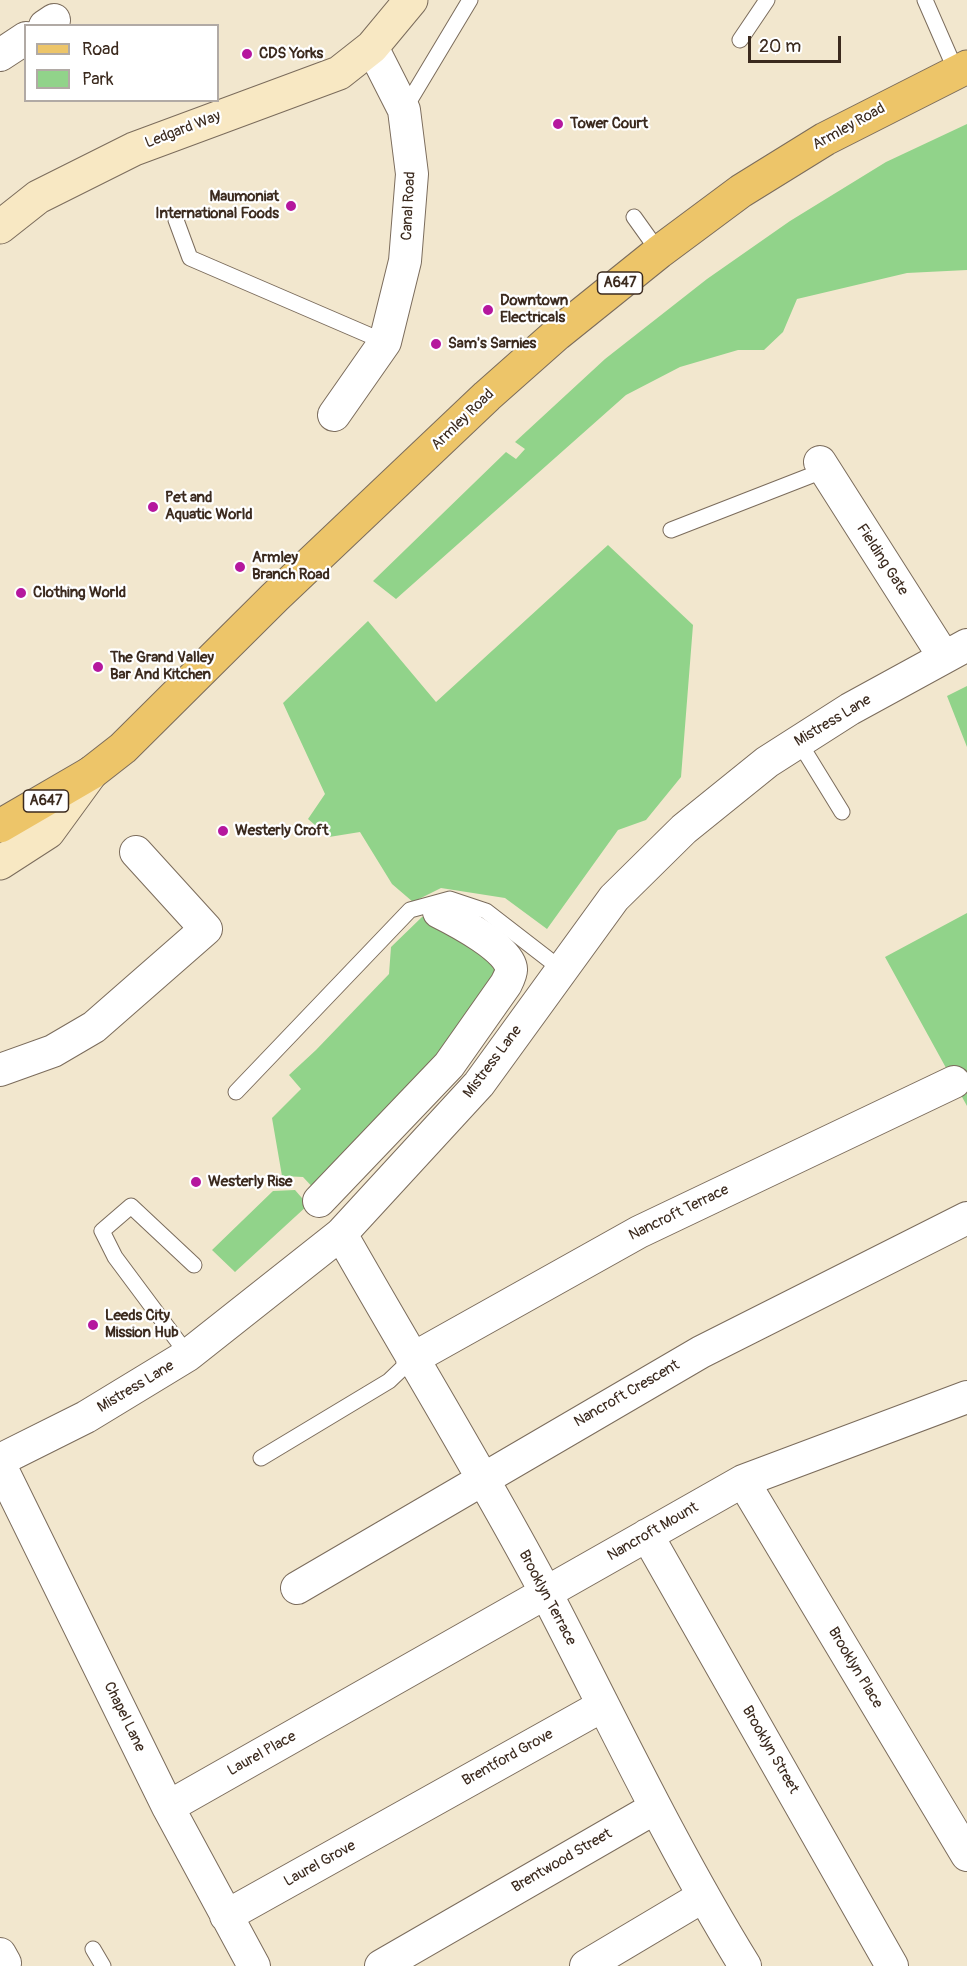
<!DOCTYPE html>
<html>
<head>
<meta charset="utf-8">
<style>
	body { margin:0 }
	#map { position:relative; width:967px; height:1966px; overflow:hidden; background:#f2e7ce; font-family:Pangolin,sans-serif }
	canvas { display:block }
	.legend { position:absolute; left:24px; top:24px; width:195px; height:78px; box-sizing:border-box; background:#fff; border:2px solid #b1aaa5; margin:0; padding:8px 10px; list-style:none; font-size:18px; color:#3b2a1e }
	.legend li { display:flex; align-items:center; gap:12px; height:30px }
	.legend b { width:30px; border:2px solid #b1aaa5 }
	.scale { position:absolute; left:748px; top:36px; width:93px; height:27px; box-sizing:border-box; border:3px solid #3b2a1e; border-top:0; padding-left:8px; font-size:18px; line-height:21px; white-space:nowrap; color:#3b2a1e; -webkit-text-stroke:4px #fff; paint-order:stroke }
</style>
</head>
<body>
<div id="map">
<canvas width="967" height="1966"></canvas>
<ul class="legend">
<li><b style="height:8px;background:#edc569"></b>Road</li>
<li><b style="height:16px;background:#91d38a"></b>Park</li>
</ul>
<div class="scale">20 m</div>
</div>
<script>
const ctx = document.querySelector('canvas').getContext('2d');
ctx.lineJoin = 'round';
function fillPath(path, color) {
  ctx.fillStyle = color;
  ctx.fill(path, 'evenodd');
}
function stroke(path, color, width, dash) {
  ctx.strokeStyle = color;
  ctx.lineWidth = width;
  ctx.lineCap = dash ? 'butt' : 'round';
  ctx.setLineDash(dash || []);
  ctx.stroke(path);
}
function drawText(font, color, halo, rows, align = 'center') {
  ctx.font = font + ' Pangolin,sans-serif';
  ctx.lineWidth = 4.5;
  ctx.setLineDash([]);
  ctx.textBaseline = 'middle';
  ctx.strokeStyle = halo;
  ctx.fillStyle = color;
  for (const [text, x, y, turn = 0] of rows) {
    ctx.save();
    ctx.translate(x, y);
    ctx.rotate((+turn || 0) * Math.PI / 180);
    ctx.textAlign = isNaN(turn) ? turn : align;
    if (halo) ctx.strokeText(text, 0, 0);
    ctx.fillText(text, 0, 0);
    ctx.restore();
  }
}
fillPath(new Path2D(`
	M 967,124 L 967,270 L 907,273 L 797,299 L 783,332 L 764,350 L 738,350 L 680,367 L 626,395 L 396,599 L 373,581 L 506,452 L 516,459 L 525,449 L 515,442 L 605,359 L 707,279 L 790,221 L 886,162 Z
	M 608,545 L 693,625 L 681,777 L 646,820 L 618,830 L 547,929 L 505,898 L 441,888 L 413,902 L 392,884 L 360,832 L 329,837 L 308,819 L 325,794 L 283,703 L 368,621 L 436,702 Z
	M 967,686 L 967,747 L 947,696 Z
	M 967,913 L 967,1106 L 885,957 Z
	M 422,917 L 442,917 L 475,938 L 503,978 L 318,1193 L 303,1177 L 282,1176 L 272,1118 L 301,1089 L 289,1075 L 316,1050 L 389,974 L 391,947 Z
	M 295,1190 L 308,1205 L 235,1272 L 212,1250 L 273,1191 Z`), '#91d38a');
const lane = new Path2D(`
	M 925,0 L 956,71
	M 740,40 L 767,0
	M 404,110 L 470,0
	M 634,217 L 659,252
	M 176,220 L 190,258 L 385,342
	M 671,530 L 825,470
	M 799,742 L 842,812
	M 236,1092 L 410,910 L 450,899 L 486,911 L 561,969
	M 188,1355 L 115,1257 L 102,1231 L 131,1206 L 194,1265
	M 261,1458 L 389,1381 L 412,1359
	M 93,1949 L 103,1966`);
const street = new Path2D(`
	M 45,26 L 54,20
	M 0,55 L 26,38
	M 334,415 L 385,342 L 405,261 L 412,174 L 404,110 L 372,47
	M 820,462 L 944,657
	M 0,1070 L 53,1051 L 94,1027 L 206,929 L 136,852
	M 319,1201 L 449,1065 L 506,984 C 508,980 511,974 511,970 C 513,950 455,920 439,912
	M 341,1234 C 409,1354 482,1472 546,1593 C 611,1718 671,1846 745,1966
	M 412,1359 L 639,1232 L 954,1082
	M 0,1460 L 86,1417 L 188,1355 L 341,1234 L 479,1084 L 614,898 L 684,829 L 767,762 L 850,709 L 967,645
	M 0,1465 L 168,1807 L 254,1966
	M 743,1481 L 967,1855
	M 647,1535 L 892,1966
	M 297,1588 L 701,1352 L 967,1218
	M 168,1807 L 743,1481 L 967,1397
	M 226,1916 L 602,1706
	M 0,1954 L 5,1963 L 0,1965
	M 381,1966 L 655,1808
	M 586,1966 L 702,1897`);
const secondary = new Path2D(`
	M 0,227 L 38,197 L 134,149 L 339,73 L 372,47 L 411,0
	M 0,863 L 48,832 L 91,773`);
const primary = new Path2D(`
	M 0,826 L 91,773 L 123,748 L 275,597 L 487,396 L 557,334 L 659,252 L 741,191 L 825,139 L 967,67`);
stroke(lane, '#7b6c5c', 17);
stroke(street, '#7b6c5c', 34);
stroke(secondary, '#7b6c5c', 35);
stroke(primary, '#7b6c5c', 35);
stroke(lane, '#fff', 15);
stroke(street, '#fff', 32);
stroke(secondary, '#f8e8c3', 33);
stroke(primary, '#edc569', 33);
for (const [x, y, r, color] of [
	[247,54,6,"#b5179e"],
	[558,124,6,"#b5179e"],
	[291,206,6,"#b5179e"],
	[488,310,6,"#b5179e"],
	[436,344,6,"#b5179e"],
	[153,507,6,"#b5179e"],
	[240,567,6,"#b5179e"],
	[21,593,6,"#b5179e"],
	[98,667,6,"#b5179e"],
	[223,831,6,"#b5179e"],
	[196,1182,6,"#b5179e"],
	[93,1325,6,"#b5179e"]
]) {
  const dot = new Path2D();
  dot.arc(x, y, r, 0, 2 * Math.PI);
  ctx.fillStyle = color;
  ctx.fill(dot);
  stroke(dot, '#fff', 2);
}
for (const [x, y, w] of [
	[620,283,45],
	[46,801,45]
]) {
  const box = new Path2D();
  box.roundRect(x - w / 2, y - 11, w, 22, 4.5);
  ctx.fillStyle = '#fff';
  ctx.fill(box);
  stroke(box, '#3b2a1e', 1.5);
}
drawText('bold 14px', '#3b2a1e', null, [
	["A647",620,283],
	["A647",46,801]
]);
drawText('bold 15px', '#3b2a1e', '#fff', [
	["CDS Yorks",259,54],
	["Tower Court",570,124],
	["Maumoniat",279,197,"right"],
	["International Foods",279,214,"right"],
	["Downtown",500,301],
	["Electricals",500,318],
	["Sam's Sarnies",448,344],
	["Pet and",165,498],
	["Aquatic World",165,515],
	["Armley",252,558],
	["Branch Road",252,575],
	["Clothing World",33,593],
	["The Grand Valley",110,658],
	["Bar And Kitchen",110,675],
	["Westerly Croft",235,831],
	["Westerly Rise",208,1182],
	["Leeds City",105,1316],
	["Mission Hub",105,1333]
], 'left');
drawText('15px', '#3b2a1e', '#fff', [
	["Armley Road",849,127,-29],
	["Ledgard Way",183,130,-21],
	["Canal Road",409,206,-87],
	["Armley Road",463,420,-44],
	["Fielding Gate",882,560,57],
	["Mistress Lane",833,721,-31],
	["Mistress Lane",493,1062,-53],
	["Nancroft Terrace",679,1213,-26],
	["Mistress Lane",136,1387,-31],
	["Nancroft Crescent",627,1394,-30],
	["Nancroft Mount",653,1532,-30],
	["Brooklyn Terrace",547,1598,62],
	["Brooklyn Place",855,1668,59],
	["Chapel Lane",124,1717,64],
	["Brooklyn Street",770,1750,60],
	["Laurel Place",262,1754,-29],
	["Brentford Grove",508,1758,-29],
	["Brentwood Street",562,1861,-30],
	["Laurel Grove",320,1864,-29]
]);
</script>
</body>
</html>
